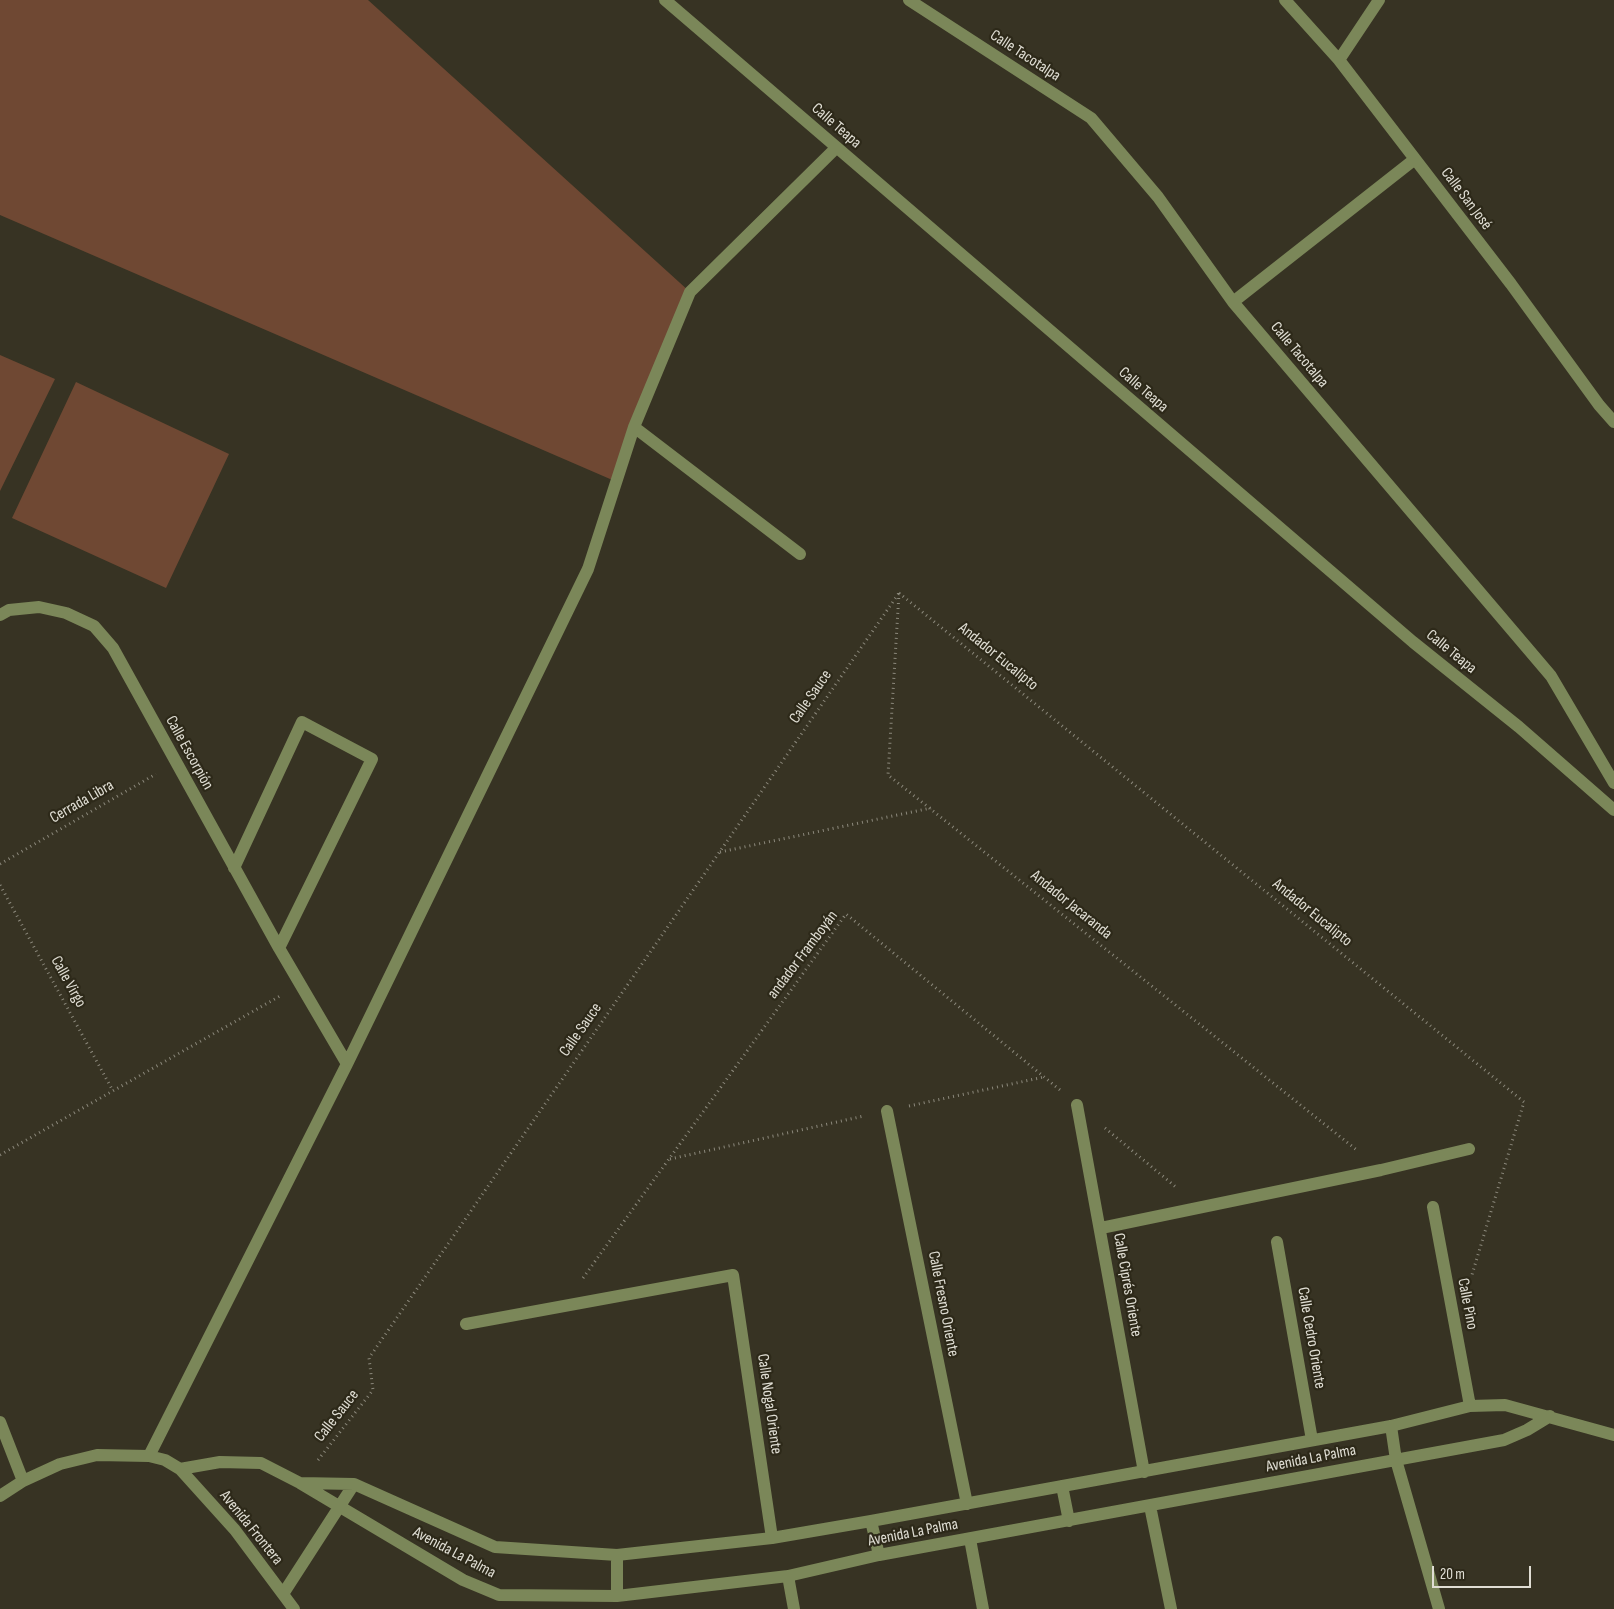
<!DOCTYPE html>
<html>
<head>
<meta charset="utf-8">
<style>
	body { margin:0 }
	#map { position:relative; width:1614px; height:1609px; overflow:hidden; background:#373323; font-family:"Sofia Sans Condensed",sans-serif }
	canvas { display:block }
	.scale { position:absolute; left:1432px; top:1566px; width:99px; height:22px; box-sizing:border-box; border:2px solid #e0ded4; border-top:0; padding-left:6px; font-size:15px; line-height:18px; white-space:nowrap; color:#e0ded4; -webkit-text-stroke:4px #2d2919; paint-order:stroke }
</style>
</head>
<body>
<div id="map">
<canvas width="1614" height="1609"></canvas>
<div class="scale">20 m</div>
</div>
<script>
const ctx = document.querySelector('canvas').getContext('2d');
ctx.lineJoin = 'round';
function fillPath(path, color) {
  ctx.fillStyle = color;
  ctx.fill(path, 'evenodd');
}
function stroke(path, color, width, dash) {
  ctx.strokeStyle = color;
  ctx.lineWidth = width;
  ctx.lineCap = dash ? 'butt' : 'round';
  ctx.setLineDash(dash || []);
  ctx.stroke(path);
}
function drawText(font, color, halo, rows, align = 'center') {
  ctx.font = font + ' "Sofia Sans Condensed",sans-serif';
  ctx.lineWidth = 4.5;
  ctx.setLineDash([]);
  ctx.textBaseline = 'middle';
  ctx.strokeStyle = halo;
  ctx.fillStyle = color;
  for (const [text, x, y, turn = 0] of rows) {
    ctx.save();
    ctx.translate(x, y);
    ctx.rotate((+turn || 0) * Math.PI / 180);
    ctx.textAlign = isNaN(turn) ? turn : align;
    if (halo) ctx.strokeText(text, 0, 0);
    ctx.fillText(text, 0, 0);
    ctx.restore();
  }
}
fillPath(new Path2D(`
	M 0,0 L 368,0 L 690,292 L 617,482 L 0,215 Z
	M 0,355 L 55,379 L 0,491 Z
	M 76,382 L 229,454 L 166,588 L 12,518 Z`), '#6f4833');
stroke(new Path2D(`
	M 899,593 L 1524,1102 L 1471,1278
	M 899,593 L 888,775 L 1358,1151
	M 720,852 L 931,808
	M 0,864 L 156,774
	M 0,885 L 113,1091
	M 909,1106 L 1044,1077
	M 1105,1128 L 1177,1188
	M 0,1155 L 280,996
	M 670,1159 L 864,1116
	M 583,1278 L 846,914 L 1060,1090
	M 318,1460 L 373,1390 L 369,1358 L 899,593`), '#8c897c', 3, [1, 4]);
stroke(new Path2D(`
	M 665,0 L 1413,642 L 1519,727 L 1614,810
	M 909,0 L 1091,118 L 1158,197 L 1233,302 L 1551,676 L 1614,783
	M 1285,0 L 1339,60 L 1511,284 L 1599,405 L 1614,422
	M 1339,60 L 1379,0
	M 1233,302 L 1415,159
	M 634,427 L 800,554
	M 0,615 L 9,610 L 39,607 L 66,613 L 94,626 L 113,648 L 279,948 L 347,1064
	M 234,868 L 302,722 L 372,759 L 279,948
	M 1077,1105 L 1144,1472
	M 887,1111 L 967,1504
	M 1433,1207 L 1470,1406
	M 1101,1228 L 1381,1170 L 1469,1149
	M 1277,1242 L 1312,1440
	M 466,1324 L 733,1275 L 772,1538
	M 0,1422 L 23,1481
	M 1391,1426 L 1396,1460 L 1439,1609
	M 149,1456 L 347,1064 L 588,569 L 634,427 L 690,292 L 836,148
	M 180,1469 L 220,1462 L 261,1463 L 300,1483 L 463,1580 L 499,1595 L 617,1596 L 788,1576 L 879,1555 L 1504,1440 L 1527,1430 L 1550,1416
	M 300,1483 L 354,1484 L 495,1547 L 617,1555 L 772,1538 L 871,1521 L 1391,1426 L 1470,1406 L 1505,1405 L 1614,1435
	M 1062,1486 L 1069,1521
	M 0,1496 L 23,1481 L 60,1464 L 97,1455 L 149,1456 L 165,1460 L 180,1469 L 235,1530 L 294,1609
	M 1150,1506 L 1171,1609
	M 871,1521 L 879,1555
	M 970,1539 L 983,1609
	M 617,1555 L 617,1596
	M 788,1576 L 794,1609
	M 283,1594 L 354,1484`), '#7b8759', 12);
drawText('16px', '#e0ded4', '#2d2919', [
	["Calle Tacotalpa",1025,56,33],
	["Calle Teapa",836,126,41],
	["Calle San José",1466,199,53],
	["Calle Tacotalpa",1299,355,50],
	["Calle Teapa",1143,390,41],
	["Calle Teapa",1451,652,39],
	["Andador Eucalipto",998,657,39],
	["Calle Sauce",811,697,-55],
	["Calle Escorpión",189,753,61],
	["Cerrada Libra",82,802,-30],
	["Andador Jacaranda",1071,905,39],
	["Andador Eucalipto",1312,913,39],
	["andador Framboyán",803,955,-53],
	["Calle Virgo",68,982,61],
	["Calle Sauce",581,1030,-55],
	["Calle Ciprés Oriente",1127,1285,80],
	["Calle Fresno Oriente",943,1304,79],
	["Calle Pino",1467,1304,79],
	["Calle Cedro Oriente",1311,1338,80],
	["Calle Nogal Oriente",769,1404,82],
	["Calle Sauce",337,1416,-52],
	["Avenida La Palma",1311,1459,-11],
	["Avenida Frontera",251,1528,51],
	["Avenida La Palma",913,1533,-11],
	["Avenida La Palma",454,1553,28]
]);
</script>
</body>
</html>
